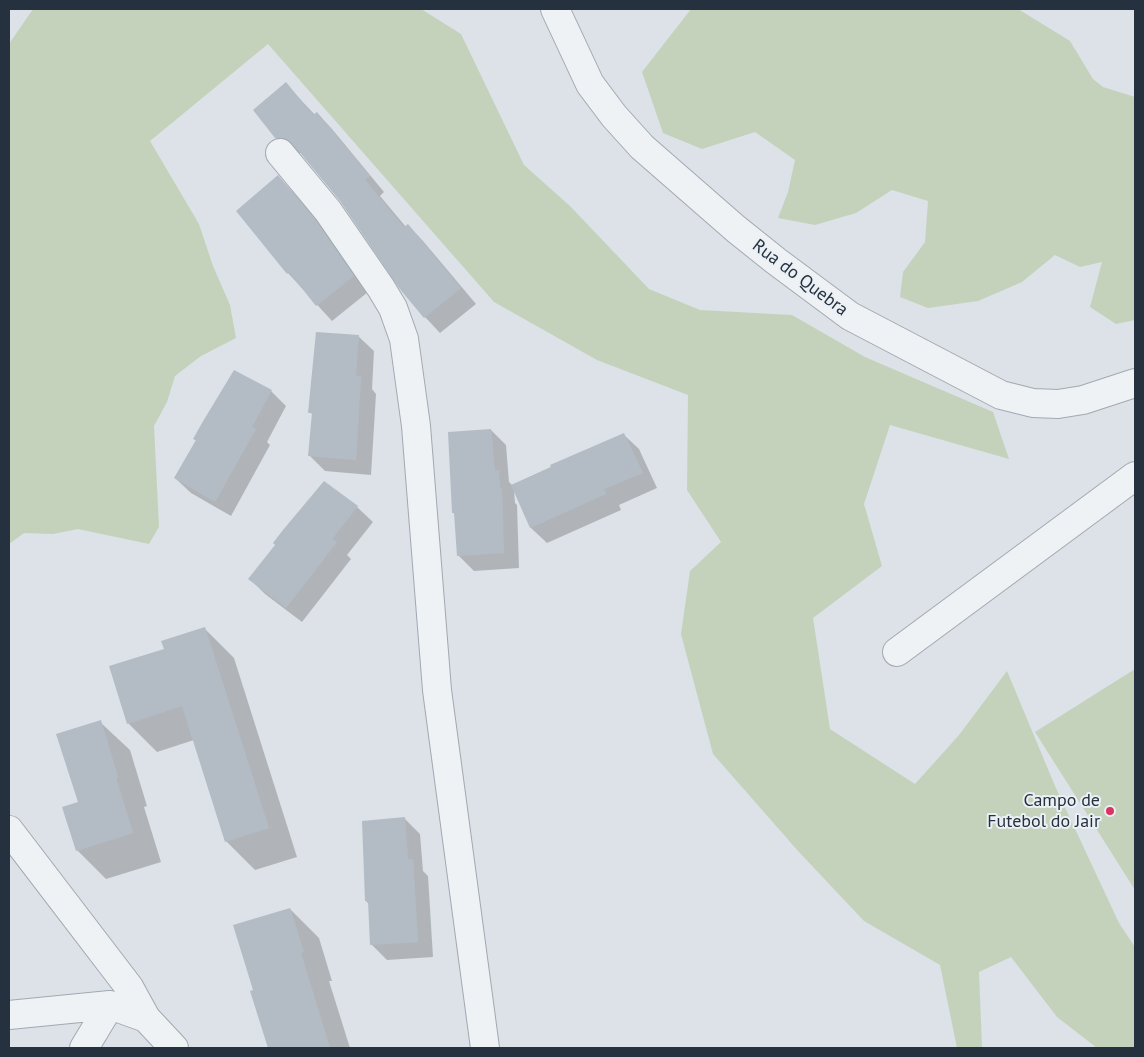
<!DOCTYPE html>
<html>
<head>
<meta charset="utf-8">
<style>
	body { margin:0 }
	#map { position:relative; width:1144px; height:1057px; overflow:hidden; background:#dce2e7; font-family:"PT Sans",sans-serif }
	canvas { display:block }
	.frame { position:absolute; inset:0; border:10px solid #25313f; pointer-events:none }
</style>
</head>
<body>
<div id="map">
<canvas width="1144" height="1057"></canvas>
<div class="frame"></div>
</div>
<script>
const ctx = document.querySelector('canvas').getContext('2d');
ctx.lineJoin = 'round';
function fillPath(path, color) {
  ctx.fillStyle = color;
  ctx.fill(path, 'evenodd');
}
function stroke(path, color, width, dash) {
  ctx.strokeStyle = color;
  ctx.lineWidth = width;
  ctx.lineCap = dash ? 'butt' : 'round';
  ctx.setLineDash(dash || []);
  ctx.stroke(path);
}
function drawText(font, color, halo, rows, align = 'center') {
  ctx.font = font + ' "PT Sans",sans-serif';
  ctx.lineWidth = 4;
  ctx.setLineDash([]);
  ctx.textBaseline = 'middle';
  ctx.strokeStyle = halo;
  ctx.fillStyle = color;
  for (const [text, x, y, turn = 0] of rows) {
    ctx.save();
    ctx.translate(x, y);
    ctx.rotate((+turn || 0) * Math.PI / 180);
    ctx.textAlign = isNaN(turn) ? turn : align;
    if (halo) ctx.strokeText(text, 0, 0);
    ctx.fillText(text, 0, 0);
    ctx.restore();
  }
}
fillPath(new Path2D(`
	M 33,9 L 421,9 L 461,34 L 524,165 L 570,206 L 649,289 L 700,310 L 792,315 L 865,357 L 993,412 L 1009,459 L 890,425 L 864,504 L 882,566 L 813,618 L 830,729 L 915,784 L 959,735 L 1007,671 L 1055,786 L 1119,923 L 1135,947 L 1135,1048 L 1097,1048 L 1057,1017 L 1011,957 L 979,972 L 982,1048 L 957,1048 L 940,965 L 864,921 L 798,851 L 713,754 L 681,634 L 690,571 L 721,542 L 687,490 L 688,395 L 597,360 L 494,302 L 268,44 L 150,141 L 199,224 L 213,266 L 230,305 L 236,338 L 201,356 L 175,376 L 167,402 L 154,426 L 159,527 L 149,544 L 78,529 L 53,534 L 24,533 L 9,544 L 9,44 Z
	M 691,9 L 1018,9 L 1070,41 L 1093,79 L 1103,87 L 1135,97 L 1135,320 L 1116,324 L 1090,307 L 1102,262 L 1080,267 L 1055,255 L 1022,282 L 978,301 L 928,308 L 900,297 L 903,272 L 925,242 L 928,201 L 892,190 L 856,213 L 815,225 L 778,218 L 788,192 L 795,160 L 755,132 L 702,149 L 663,133 L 642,72 Z
	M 1135,669 L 1135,890 L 1035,732 Z`), '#c4d2bc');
fillPath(new Path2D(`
	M 286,84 L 315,115 L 317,113 L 332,129 L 384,192 L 380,196 L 406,227 L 408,225 L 423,241 L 476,304 L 440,333 L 425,317 L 400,287 L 341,200 L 301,153 L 292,153 L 276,138 Z
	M 278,177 L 293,192 L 331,237 L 368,292 L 332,321 L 288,273 Z
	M 358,336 L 374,351 L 372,389 L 376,394 L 371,475 L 325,471 L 310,456 L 313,415 L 310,412 Z
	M 271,391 L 286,406 L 267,442 L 270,445 L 231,516 L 191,493 L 175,478 L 197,441 L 194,439 Z
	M 491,430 L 506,445 L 509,482 L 512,485 L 623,434 L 639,449 L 657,488 L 619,505 L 621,510 L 547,543 L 531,528 L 514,489 L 515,503 L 517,505 L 519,568 L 474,571 L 458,555 L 456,515 L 453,512 Z
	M 324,482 L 357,507 L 373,522 L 347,555 L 351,559 L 302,622 L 265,594 L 250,579 Z
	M 205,629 L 234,658 L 297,857 L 255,870 L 226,841 L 194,740 L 157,752 L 128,723 L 165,650 Z
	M 100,722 L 130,750 L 147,806 L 144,807 L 161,862 L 106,879 L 77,850 Z
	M 405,819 L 420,834 L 423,871 L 428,876 L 433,957 L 387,960 L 371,944 L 369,904 L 366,901 Z
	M 290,909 L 319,938 L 332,981 L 329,981 L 350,1048 L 279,1048 L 265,1034 L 254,991 Z`), '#0003');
fillPath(new Path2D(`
	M 286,82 L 313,115 L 317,112 L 370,176 L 365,180 L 404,227 L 408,224 L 461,288 L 424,318 L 399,288 L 340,201 L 292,143 L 285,138 L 275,138 L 253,110 Z
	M 278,175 L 316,220 L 354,276 L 316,306 L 289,272 L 287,274 L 236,211 Z
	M 316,332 L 359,335 L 356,376 L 361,377 L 356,460 L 308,456 L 312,413 L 308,413 Z
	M 234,370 L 272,390 L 252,427 L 256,429 L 215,502 L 174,478 L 196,440 L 193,439 L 202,423 Z
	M 491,429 L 495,471 L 499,470 L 500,489 L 502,488 L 504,553 L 457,556 L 454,513 L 452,513 L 448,432 Z
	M 624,433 L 643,473 L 604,489 L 606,494 L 530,528 L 511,485 L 551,467 L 550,465 Z
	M 324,481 L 358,506 L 332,539 L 337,542 L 286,608 L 248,579 L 275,545 L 273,543 L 283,530 Z
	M 205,627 L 269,828 L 225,842 L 182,706 L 127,724 L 109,666 L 164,649 L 161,641 Z
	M 101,720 L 118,777 L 116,778 L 133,833 L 76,851 L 62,807 L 78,802 L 56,734 Z
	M 405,817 L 408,859 L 413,859 L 418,942 L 370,945 L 368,901 L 365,901 L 362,821 Z
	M 290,908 L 304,952 L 301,953 L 330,1048 L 268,1048 L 250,991 L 253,990 L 233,925 Z`), '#b3bcc4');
const minor = new Path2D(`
	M 555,9 L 590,84 L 614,116 L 642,147 L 736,229 L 776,261 L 850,316 L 1001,395 L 1033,403 L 1058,404 L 1083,400 L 1135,383
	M 280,153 L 328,211 L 381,288 L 393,308 L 404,339 L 416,426 L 437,690 L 485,1048
	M 897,652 L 1135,476
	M 9,830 L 129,987 L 146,1018
	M 9,1015 L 110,1005 L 146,1018 L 174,1048
	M 84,1048 L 110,1005`);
stroke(minor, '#a1a9b1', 30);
stroke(minor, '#eff2f5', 28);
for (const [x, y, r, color] of [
	[1110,811,5,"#d83562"]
]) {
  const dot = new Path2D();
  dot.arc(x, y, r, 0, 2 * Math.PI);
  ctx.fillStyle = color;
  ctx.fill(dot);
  stroke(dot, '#ebf0f5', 2);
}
drawText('18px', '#25313f', '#ebf0f5', [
	["Rua do Quebra",800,278,37]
]);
drawText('18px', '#25313f', '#ebf0f5', [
	["Campo de",1100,801],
	["Futebol do Jair",1100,822]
], 'right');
</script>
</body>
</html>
